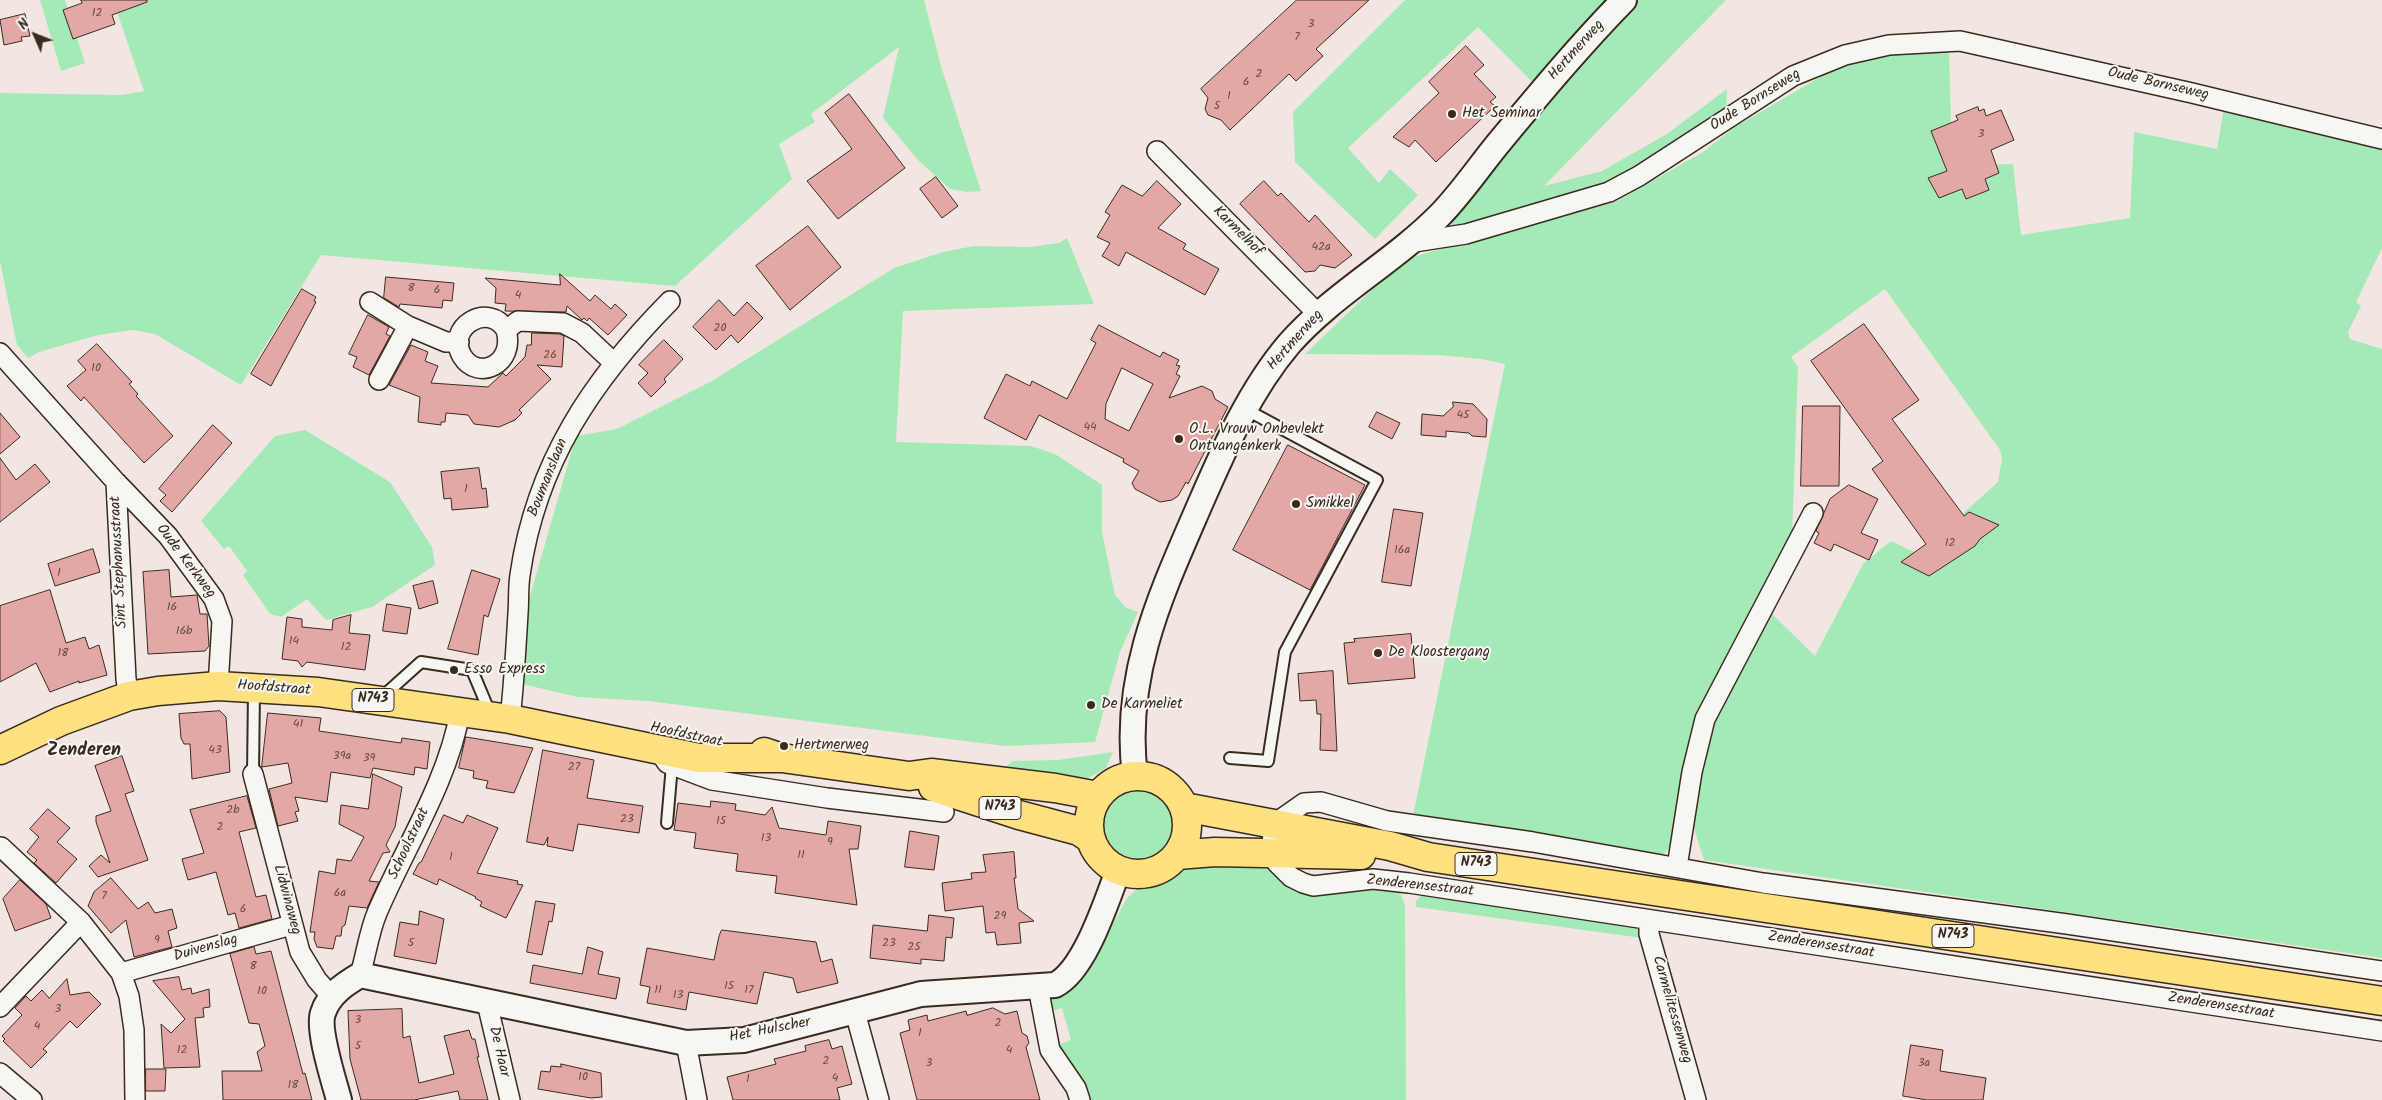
<!DOCTYPE html>
<html>
<head>
<meta charset="utf-8">
<style>
	body { margin:0 }
	#map { position:relative; width:2382px; height:1100px; overflow:hidden; background:#f2e6e3; font-family:Kalam,sans-serif }
	canvas { display:block }
	.north { position:absolute; left:10px; top:10px; width:50px; height:50px; -webkit-text-stroke:4px #f6f6f2; paint-order:stroke; rotate:314deg; font-size:14px; font-weight:700; line-height:20px; text-align:center; color:#3b2a1e }
	.north::after { content:''; display:block; margin:auto; width:18px; height:22px; background:#3b2a1e; clip-path:polygon(50% 0,100% 100%,50% 72%,0 100%) }
</style>
</head>
<body>
<div id="map">
<canvas width="2382" height="1100"></canvas>
<div class="north">N</div>
</div>
<script>
const ctx = document.querySelector('canvas').getContext('2d');
ctx.lineJoin = 'round';
function fillPath(path, color) {
  ctx.fillStyle = color;
  ctx.fill(path, 'evenodd');
}
function stroke(path, color, width, dash) {
  ctx.strokeStyle = color;
  ctx.lineWidth = width;
  ctx.lineCap = dash ? 'butt' : 'round';
  ctx.setLineDash(dash || []);
  ctx.stroke(path);
}
function drawText(font, color, halo, rows, align = 'center') {
  ctx.font = font + ' Kalam,sans-serif';
  ctx.lineWidth = 4;
  ctx.setLineDash([]);
  ctx.textBaseline = 'middle';
  ctx.strokeStyle = halo;
  ctx.fillStyle = color;
  for (const [text, x, y, turn = 0] of rows) {
    ctx.save();
    ctx.translate(x, y);
    ctx.rotate((+turn || 0) * Math.PI / 180);
    ctx.textAlign = isNaN(turn) ? turn : align;
    if (halo) ctx.strokeText(text, 0, 0);
    ctx.fillText(text, 0, 0);
    ctx.restore();
  }
}
fillPath(new Path2D(`
	M 40,0 L 65,0 L 85,63 L 61,71 Z
	M 113,0 L 924,0 L 941,66 L 981,191 L 968,192 L 950,189 L 917,159 L 883,118 L 899,47 L 811,114 L 815,122 L 779,144 L 792,179 L 675,286 L 321,255 L 241,385 L 155,334 L 133,330 L 98,335 L 39,352 L 28,358 L 17,345 L 0,261 L 0,93 L 122,95 L 144,91 Z
	M 1405,0 L 1614,0 L 1537,87 L 1478,27 L 1348,148 L 1379,183 L 1390,169 L 1418,195 L 1375,239 L 1295,162 L 1293,112 Z
	M 1637,0 L 1726,0 L 1544,186 L 1602,171 L 1667,134 L 1727,89 L 1726,111 L 1614,184 L 1516,214 L 1437,232 L 1538,111 Z
	M 1928,47 L 1949,49 L 1952,166 L 2013,164 L 2021,235 L 2130,218 L 2134,132 L 2217,149 L 2224,108 L 2382,149 L 2382,248 L 2356,302 L 2361,306 L 2348,332 L 2350,339 L 2382,349 L 2382,958 L 1704,860 L 1693,825 L 1708,732 L 1770,612 L 1815,656 L 1863,564 L 1891,541 L 1918,554 L 1998,482 L 2002,459 L 2000,450 L 1885,289 L 1791,357 L 1798,367 L 1792,537 L 1699,716 L 1674,842 L 1662,856 L 1413,816 L 1505,364 L 1481,359 L 1438,355 L 1305,354 L 1375,287 L 1412,257 L 1617,201 L 1703,152 L 1735,127 L 1827,73 L 1870,58 Z
	M 1067,238 L 1094,304 L 903,311 L 896,442 L 1031,446 L 1055,454 L 1102,485 L 1102,532 L 1115,595 L 1125,607 L 1138,612 L 1120,652 L 1095,742 L 1005,746 L 648,701 L 578,697 L 522,684 L 520,631 L 576,436 L 617,429 L 710,382 L 894,268 L 943,252 L 974,246 L 1030,247 L 1059,243 Z
	M 305,430 L 390,482 L 432,547 L 435,565 L 372,607 L 326,620 L 307,599 L 281,617 L 270,614 L 243,575 L 247,571 L 229,546 L 224,549 L 201,521 L 275,436 Z
	M 1113,752 L 1106,768 L 1085,780 L 1002,771 L 1013,761 L 1058,760 Z
	M1100 823a38 38 0 1 1 76 0a38 38 0 1 1-76 0Z
	M 1260,862 C 1293,879 1360,885 1398,888 L 1405,905 L 1406,1100 L 1087,1100 L 1057,1045 L 1071,1040 L 1062,1008 L 1047,1013 L 1048,1001 L 1057,994 L 1071,988 L 1086,973 L 1127,898 L 1143,884 L 1162,879 L 1181,867 Z
	M 1423,893 L 1635,925 L 1642,938 L 1416,907 L 1416,901 Z`), '#a4eab6');
const building = new Path2D(`
	M 81,0 L 147,0 L 147,2 L 112,15 L 115,24 L 73,39 L 63,10 L 82,3 Z
	M 1297,0 L 1369,0 L 1316,49 L 1323,56 L 1296,81 L 1289,74 L 1230,130 L 1221,120 L 1208,115 L 1205,109 L 1208,98 L 1201,89 Z
	M 25,14 L 30,36 L 21,37 L 22,41 L 4,45 L 0,20 Z
	M 1466,46 L 1484,65 L 1474,74 L 1496,97 L 1490,102 L 1495,106 L 1436,162 L 1415,140 L 1409,147 L 1393,137 L 1439,93 L 1429,82 Z
	M 849,94 L 905,168 L 838,219 L 807,181 L 852,149 L 825,113 Z
	M 1978,107 L 1979,111 L 1984,109 L 1986,116 L 2001,110 L 2014,140 L 1991,150 L 1999,173 L 1985,179 L 1989,190 L 1966,199 L 1962,189 L 1939,198 L 1928,178 L 1947,171 L 1931,131 L 1958,120 L 1956,116 Z
	M 936,177 L 958,206 L 942,218 L 920,189 Z
	M 1157,181 L 1181,204 L 1158,228 L 1186,244 L 1183,249 L 1219,269 L 1205,295 L 1126,252 L 1119,266 L 1102,256 L 1110,243 L 1097,237 L 1110,215 L 1105,212 L 1122,185 L 1142,196 Z
	M 1264,181 L 1278,196 L 1281,193 L 1309,222 L 1315,215 L 1352,255 L 1335,268 L 1320,265 L 1315,271 L 1305,272 L 1240,204 Z
	M 808,226 L 841,267 L 790,310 L 756,266 Z
	M 560,274 L 590,301 L 595,295 L 611,309 L 615,304 L 627,315 L 608,335 L 589,318 L 587,321 L 584,318 L 582,320 L 567,306 L 566,312 L 505,311 L 506,304 L 495,303 L 496,288 L 485,278 L 560,285 Z
	M 386,277 L 454,283 L 452,301 L 443,300 L 442,308 L 400,304 L 399,307 L 384,298 Z
	M 302,289 L 316,297 L 314,301 L 316,302 L 271,386 L 251,374 Z
	M 719,300 L 734,316 L 747,302 L 763,318 L 738,343 L 731,335 L 716,350 L 693,327 Z
	M 368,315 L 389,327 L 386,334 L 390,336 L 369,375 L 353,367 L 357,357 L 349,354 Z
	M 1864,324 L 1919,400 L 1892,419 L 1964,516 L 1969,512 L 1999,525 L 1980,539 L 1975,546 L 1929,576 L 1901,562 L 1926,544 L 1872,469 L 1883,461 L 1811,361 Z
	M 1099,325 L 1160,357 L 1163,352 L 1179,360 L 1176,365 L 1180,366 L 1176,374 L 1180,376 L 1169,398 L 1202,386 L 1212,391 L 1215,399 L 1228,407 L 1188,484 L 1186,482 L 1178,496 L 1172,500 L 1160,502 L 1135,489 L 1132,483 L 1139,471 L 1123,462 L 1124,459 L 1039,415 L 1026,440 L 984,418 L 1006,374 L 1030,386 L 1032,381 L 1067,399 L 1096,343 L 1091,340 ZM 1122,368 L 1153,384 L 1129,431 L 1105,419 L 1106,404 Z
	M 532,333 L 560,334 L 564,336 L 562,367 L 537,365 L 551,379 L 519,410 L 522,413 L 515,420 L 499,427 L 474,424 L 468,415 L 446,413 L 445,422 L 441,422 L 441,425 L 418,422 L 420,397 L 389,385 L 411,345 L 428,352 L 425,361 L 438,366 L 431,383 L 488,387 L 503,373 L 506,376 L 525,357 L 527,345 L 531,345 Z
	M 664,340 L 683,359 L 664,379 L 666,382 L 651,397 L 638,383 L 648,373 L 639,365 Z
	M 97,344 L 132,382 L 129,384 L 138,394 L 136,396 L 173,436 L 144,463 L 84,397 L 81,401 L 67,386 L 86,370 L 78,361 Z
	M 1453,402 L 1473,404 L 1487,419 L 1486,437 L 1472,436 L 1469,433 L 1446,431 L 1446,437 L 1421,435 L 1422,414 L 1443,416 L 1453,407 Z
	M 1803,406 L 1840,406 L 1839,486 L 1801,486 Z
	M 1377,412 L 1400,423 L 1392,439 L 1369,427 Z
	M 0,413 L 20,437 L 0,454 Z
	M 213,425 L 232,443 L 172,512 L 160,501 L 166,495 L 159,489 Z
	M 1288,445 L 1365,485 L 1310,590 L 1233,550 Z
	M 0,458 L 16,480 L 35,464 L 50,482 L 0,522 Z
	M 479,468 L 482,489 L 486,488 L 488,507 L 452,510 L 451,498 L 444,499 L 441,472 Z
	M 1849,485 L 1878,499 L 1861,533 L 1878,540 L 1869,560 L 1834,544 L 1831,551 L 1814,543 L 1819,533 L 1816,531 L 1830,499 Z
	M 1394,509 L 1423,513 L 1411,586 L 1382,582 Z
	M 93,549 L 100,572 L 55,586 L 48,564 Z
	M 169,570 L 171,597 L 197,595 L 200,614 L 207,614 L 209,646 L 205,651 L 148,654 L 143,572 Z
	M 472,570 L 500,579 L 488,617 L 484,615 L 478,655 L 448,649 Z
	M 433,581 L 438,603 L 419,609 L 413,586 Z
	M 50,590 L 66,643 L 85,637 L 89,649 L 99,645 L 107,675 L 79,683 L 79,681 L 50,692 L 36,663 L 0,682 L 0,606 Z
	M 387,604 L 411,608 L 407,634 L 383,631 Z
	M 351,615 L 349,633 L 370,635 L 365,670 L 307,662 L 302,667 L 298,661 L 282,659 L 287,617 L 302,619 L 302,627 L 332,630 L 333,620 Z
	M 1411,634 L 1415,678 L 1348,684 L 1344,643 L 1355,642 L 1354,639 Z
	M 1333,671 L 1337,751 L 1320,750 L 1321,714 L 1317,714 L 1316,700 L 1300,701 L 1298,674 Z
	M 220,711 L 226,717 L 230,772 L 192,779 L 190,744 L 184,744 L 181,738 L 179,714 Z
	M 268,713 L 321,718 L 319,731 L 401,743 L 402,738 L 430,742 L 427,769 L 415,767 L 414,775 L 373,768 L 370,778 L 331,772 L 327,802 L 295,797 L 299,811 L 295,812 L 298,821 L 278,826 L 269,789 L 292,783 L 288,763 L 262,767 Z
	M 466,737 L 533,748 L 514,793 L 486,788 L 488,781 L 473,778 L 474,771 L 459,768 Z
	M 543,750 L 594,760 L 587,798 L 643,806 L 639,833 L 578,824 L 573,851 L 547,846 L 548,837 L 544,845 L 527,842 Z
	M 122,756 L 134,791 L 125,794 L 148,860 L 98,877 L 89,866 L 101,855 L 110,863 L 96,822 L 96,816 L 111,811 L 95,766 Z
	M 373,774 L 402,787 L 395,827 L 386,845 L 390,852 L 383,853 L 369,881 L 379,882 L 367,908 L 349,906 L 345,925 L 342,927 L 341,936 L 336,936 L 333,949 L 317,947 L 314,939 L 315,932 L 310,932 L 319,871 L 335,874 L 337,859 L 351,861 L 364,837 L 339,824 L 341,805 L 368,809 Z
	M 247,796 L 256,828 L 239,832 L 256,897 L 266,895 L 272,919 L 239,928 L 235,913 L 228,915 L 216,872 L 188,880 L 182,859 L 204,853 L 190,810 Z
	M 711,801 L 736,804 L 735,810 L 765,815 L 772,807 L 779,828 L 826,835 L 828,821 L 861,826 L 858,849 L 849,849 L 857,905 L 775,893 L 777,876 L 736,871 L 738,854 L 694,848 L 696,833 L 674,830 L 678,803 L 710,807 Z
	M 48,809 L 70,828 L 57,842 L 77,859 L 56,883 L 34,863 L 37,860 L 27,852 L 39,837 L 30,829 Z
	M 444,815 L 463,823 L 467,815 L 498,828 L 477,873 L 518,881 L 517,884 L 523,885 L 506,918 L 480,906 L 482,902 L 475,898 L 476,897 L 439,879 L 437,885 L 413,874 L 419,863 L 421,862 Z
	M 910,831 L 939,836 L 934,870 L 905,867 Z
	M 1014,852 L 1016,878 L 1014,878 L 1018,909 L 1034,921 L 1019,923 L 1021,943 L 997,945 L 995,932 L 986,933 L 983,906 L 945,911 L 942,883 L 972,879 L 971,873 L 986,872 L 983,855 Z
	M 111,878 L 138,909 L 148,902 L 155,913 L 172,909 L 177,928 L 168,931 L 172,947 L 134,957 L 126,920 L 111,933 L 88,906 L 94,892 Z
	M 20,880 L 46,904 L 51,918 L 15,931 L 3,899 Z
	M 536,901 L 555,904 L 552,922 L 549,921 L 542,955 L 527,952 Z
	M 420,911 L 444,919 L 436,964 L 394,956 L 400,922 L 418,925 Z
	M 929,915 L 954,918 L 952,938 L 946,937 L 944,961 L 921,959 L 921,964 L 870,958 L 873,925 L 927,931 Z
	M 722,930 L 816,942 L 821,962 L 832,959 L 838,983 L 797,993 L 793,978 L 764,972 L 757,1004 L 689,992 L 686,1010 L 647,1003 L 650,987 L 640,985 L 647,948 L 714,960 L 719,936 Z
	M 254,947 L 256,954 L 271,951 L 303,1074 L 305,1073 L 312,1100 L 223,1100 L 222,1071 L 262,1071 L 257,1052 L 265,1046 L 259,1024 L 249,1023 L 230,954 Z
	M 588,947 L 603,952 L 598,974 L 620,978 L 616,999 L 530,983 L 533,965 L 582,974 Z
	M 179,977 L 182,990 L 191,988 L 192,994 L 209,989 L 210,1007 L 203,1008 L 204,1017 L 195,1018 L 200,1067 L 164,1068 L 161,1024 L 171,1033 L 185,1019 L 153,981 Z
	M 67,979 L 70,995 L 89,992 L 101,1004 L 77,1028 L 70,1021 L 43,1049 L 47,1052 L 31,1068 L 3,1041 L 5,1039 L 2,1036 L 22,1015 L 15,1008 L 26,996 L 31,1001 L 42,990 L 49,998 Z
	M 993,1008 L 1005,1014 L 1017,1011 L 1022,1033 L 1027,1036 L 1029,1043 L 1026,1047 L 1040,1100 L 917,1100 L 900,1033 L 910,1030 L 908,1020 L 927,1015 L 928,1021 L 966,1011 L 967,1015 Z
	M 402,1009 L 403,1038 L 410,1036 L 419,1083 L 454,1074 L 444,1036 L 469,1030 L 472,1039 L 475,1039 L 479,1057 L 477,1057 L 488,1100 L 460,1100 L 458,1091 L 414,1100 L 361,1100 L 350,1059 L 348,1011 Z
	M 829,1040 L 832,1049 L 842,1046 L 852,1084 L 837,1088 L 840,1100 L 733,1100 L 727,1077 L 776,1064 L 774,1059 L 806,1051 L 805,1046 Z
	M 1911,1045 L 1943,1050 L 1940,1071 L 1986,1078 L 1983,1100 L 1927,1100 L 1903,1096 Z
	M 561,1064 L 601,1073 L 602,1097 L 591,1098 L 538,1089 L 541,1071 L 550,1072 L 551,1066 L 561,1067 Z
	M 146,1069 L 166,1069 L 165,1091 L 146,1091 Z`);
fillPath(building, '#e3a8a6');
stroke(building, '#3b2a1e', 1);
const service = new Path2D(`
	M 381,698 L 421,662 L 472,670 L 490,713
	M 1230,758 L 1268,761 L 1285,652 L 1377,480 L 1245,409
	M 253,774 L 254,690
	M 667,823 L 672,765`);
const minor = new Path2D(`
	M 1157,151 L 1318,314
	M 1408,243 L 1466,234 L 1609,192 L 1639,176 L 1793,76 L 1845,55 L 1889,45 L 1960,41 L 2192,93 L 2382,139
	M 370,302 L 408,326
	M 506,330 C 516,364 478,382 462,356 C 445,327 489,301 506,330 L 518,321 L 563,323 L 582,333 L 613,362
	M 0,353 L 116,482 L 168,536 L 214,599 L 222,621 L 218,686
	M 379,380 L 408,326 L 446,342 L 459,342
	M 116,482 L 126,679 L 129,696
	M 510,719 C 514,684 516,648 518,613 C 519,601 518,588 520,575 C 536,463 592,380 670,301
	M 661,754 L 667,763 L 712,780 L 827,798 L 944,812
	M 253,774 L 300,952 L 317,980 L 332,997
	M 1,847 L 81,922 L 121,973 L 129,996 L 134,1030 L 135,1100
	M 1677,867 L 1692,772 L 1705,719 L 1813,513
	M 1649,920 L 1649,934 L 1696,1100
	M 2382,971 L 2067,924 L 1763,883 L 1533,842 L 1387,821 L 1321,802 L 1304,803 L 1274,824 L 1271,854 L 1277,863 L 1291,877 L 1303,883 L 1313,886 L 1373,879 L 1409,883 L 2382,1031
	M 121,973 L 291,925
	M 360,975 C 366,955 369,932 377,913 C 404,849 448,781 460,712
	M 1038,987 L 1050,1050 L 1076,1088 L 1080,1100
	M 487,1003 L 510,1100
	M 0,1007 L 81,922
	M 855,1012 L 879,1100
	M 686,1043 L 697,1100
	M 0,1073 L 32,1100`);
const tertiary = new Path2D(`
	M 1135,776 C 1122,675 1162,592 1201,502 C 1225,447 1250,390 1289,344 C 1334,293 1394,262 1441,214 C 1463,191 1481,164 1501,140 C 1541,92 1580,45 1624,0
	M 339,1100 C 334,1081 317,1029 323,1013 C 329,994 345,984 360,975 L 686,1043 L 744,1040 L 921,994 L 1055,985 C 1085,970 1106,902 1118,871`);
const primary = new Path2D(`
	M 0,750 L 61,721 L 129,696 L 158,691 L 218,686 L 318,692 L 510,719 L 699,758 L 782,758
	M 764,752 L 782,758 L 909,776 L 931,773 L 1055,788 L 1098,796
	M1089 825a49 49 0 1 1 98 0a49 49 0 1 1-98 0Z
	M 933,787 L 1019,815 L 1079,831 L 1091,839
	M 1184,807 L 1390,846 L 1428,857 L 2382,1001
	M 1177,855 L 1215,852 L 1361,855`);
stroke(service, '#3b2a1e', 14);
stroke(minor, '#3b2a1e', 22);
stroke(tertiary, '#3b2a1e', 28);
stroke(primary, '#3b2a1e', 31);
stroke(service, '#f6f6f2', 10);
stroke(minor, '#f6f6f2', 19);
stroke(tertiary, '#f6f6f2', 24);
stroke(primary, '#fde080', 28);
for (const [x, y, r, color] of [
	[1452,114,5,"#3b2a1e"],
	[1179,439,5,"#3b2a1e"],
	[1296,504,5,"#3b2a1e"],
	[1378,653,5,"#3b2a1e"],
	[454,670,5,"#3b2a1e"],
	[1091,705,5,"#3b2a1e"],
	[784,746,5,"#3b2a1e"]
]) {
  const dot = new Path2D();
  dot.arc(x, y, r, 0, 2 * Math.PI);
  ctx.fillStyle = color;
  ctx.fill(dot);
  stroke(dot, '#f6f6f2', 2);
}
drawText('12px', '#654a40', null, [
	["12",97,14],
	["3",1311,25],
	["7",1297,38],
	["2",1259,75],
	["6",1246,83],
	["1",1229,97],
	["5",1217,107],
	["3",1981,135],
	["42a",1321,248],
	["8",411,289],
	["6",437,291],
	["4",518,296],
	["20",720,329],
	["26",550,356],
	["10",96,369],
	["45",1463,416],
	["44",1090,428],
	["1",466,490],
	["12",1950,544],
	["16a",1402,551],
	["1",59,574],
	["16",172,608],
	["16b",184,632],
	["14",294,642],
	["12",346,648],
	["18",63,654],
	["41",298,725],
	["43",215,751],
	["39a",342,757],
	["39",369,759],
	["27",574,768],
	["2b",233,811],
	["23",627,820],
	["15",721,822],
	["2",220,828],
	["13",766,839],
	["9",830,843],
	["11",801,856],
	["1",451,858],
	["6a",340,894],
	["7",104,897],
	["6",243,910],
	["29",1000,917],
	["9",157,941],
	["5",411,944],
	["23",889,944],
	["25",914,948],
	["8",253,967],
	["15",729,987],
	["11",658,991],
	["17",749,991],
	["10",262,992],
	["13",678,996],
	["3",58,1010],
	["3",358,1021],
	["2",998,1024],
	["4",37,1027],
	["1",920,1034],
	["5",358,1047],
	["12",182,1051],
	["4",1009,1051],
	["2",826,1062],
	["3",929,1064],
	["3a",1924,1064],
	["10",583,1078],
	["4",835,1079],
	["1",748,1080],
	["18",293,1086]
]);
for (const [x, y, w] of [
	[373,700,42],
	[1000,808,42],
	[1476,864,42],
	[1953,936,42]
]) {
  const box = new Path2D();
  box.roundRect(x - w / 2, y - 11.5, w, 23, 4);
  ctx.fillStyle = '#f6f6f2';
  ctx.fill(box);
  stroke(box, '#3b2a1e', 1);
}
drawText('bold 14px', '#3b2a1e', null, [
	["N743",373,700],
	["N743",1000,808],
	["N743",1476,864],
	["N743",1953,936]
]);
drawText('15px', '#3b2a1e', '#f6f6f2', [
	["Hertmerweg",1577,51,-48],
	["Oude Bornseweg",2158,85,13],
	["Oude Bornseweg",1756,101,-32],
	["Karmelhof",1237,232,45],
	["Hertmerweg",1296,341,-48],
	["Boumanslaan",549,478,-68],
	["Sint Stephanusstraat",120,562,-93],
	["Oude Kerkweg",185,562,53],
	["Hoofdstraat",274,689,4],
	["Hoofdstraat",686,736,12],
	["Schoolstraat",410,844,-65],
	["Zenderensestraat",1420,887,6],
	["Lidwinaweg",286,900,75],
	["Zenderensestraat",1821,946,9],
	["Duivenslag",206,949,-16],
	["Zenderensestraat",2221,1007,9],
	["Carmelitessenweg",1671,1010,74],
	["Het Hulscher",770,1031,-11],
	["De Haar",498,1052,77]
]);
drawText('15px', '#3b2a1e', '#f6f6f2', [
	["Het Seminar",1462,114],
	["O.L. Vrouw Onbevlekt",1189,430],
	["Ontvangenkerk",1189,447],
	["Smikkel",1306,504],
	["De Kloostergang",1388,653],
	["Esso Express",464,670],
	["De Karmeliet",1101,705],
	["Hertmerweg",794,746]
], 'left');
drawText('bold 18px', '#3b2a1e', '#f6f6f2', [
	["Zenderen",84,752]
]);
</script>
</body>
</html>
